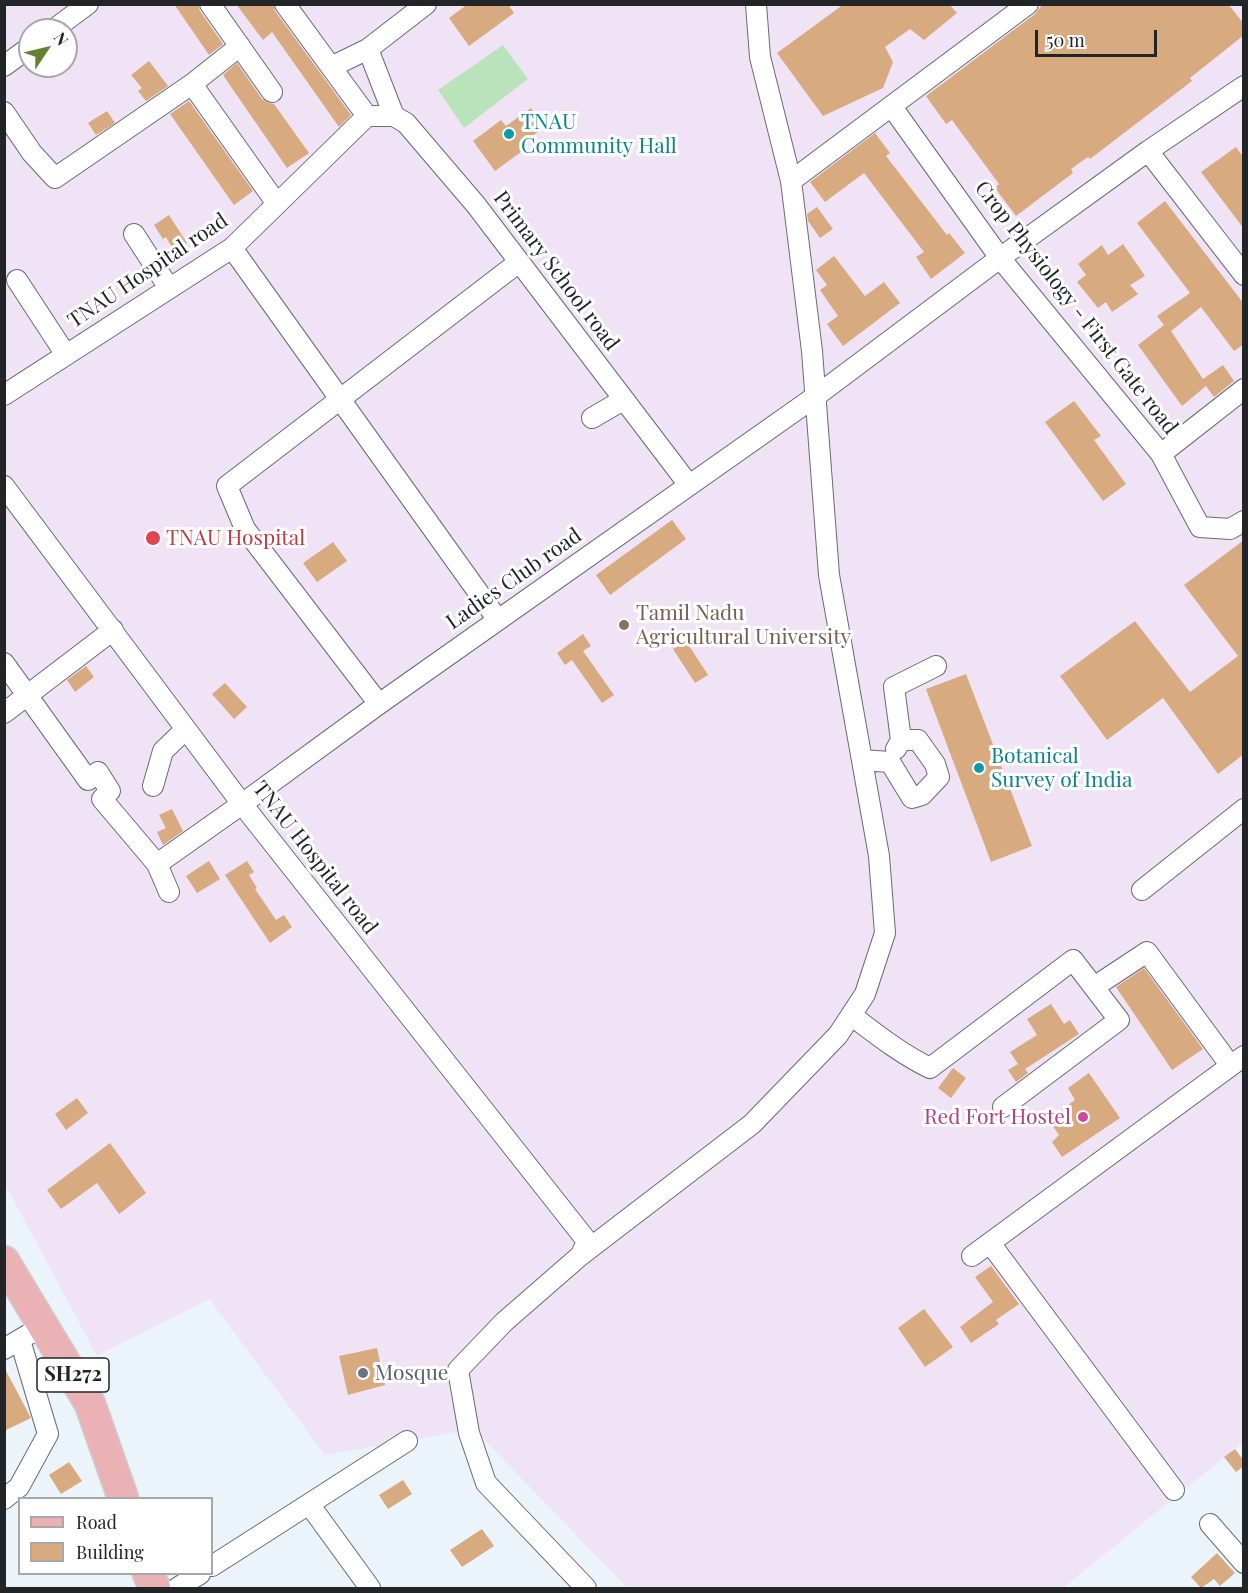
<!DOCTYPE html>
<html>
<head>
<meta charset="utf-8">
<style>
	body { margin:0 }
	#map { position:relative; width:1248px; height:1593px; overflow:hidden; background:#ebf4fb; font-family:"Playfair Display",serif }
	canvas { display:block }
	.frame { position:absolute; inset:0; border:6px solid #212527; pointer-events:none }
	.legend { position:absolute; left:18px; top:1497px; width:195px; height:78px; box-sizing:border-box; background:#fff; border:2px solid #a6a8a9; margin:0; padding:8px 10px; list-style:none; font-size:18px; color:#212527 }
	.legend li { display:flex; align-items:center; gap:12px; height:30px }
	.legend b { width:30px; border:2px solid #a6a8a9 }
	.north { position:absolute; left:18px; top:18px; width:60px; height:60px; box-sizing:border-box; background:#fff; border:2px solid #a6a8a9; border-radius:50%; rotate:55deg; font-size:16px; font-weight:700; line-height:24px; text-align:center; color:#212527 }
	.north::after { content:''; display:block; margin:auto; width:21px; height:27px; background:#668033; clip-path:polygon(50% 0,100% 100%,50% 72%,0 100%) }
	.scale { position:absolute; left:1035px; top:30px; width:122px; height:27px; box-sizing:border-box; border:3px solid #212527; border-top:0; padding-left:8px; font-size:18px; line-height:21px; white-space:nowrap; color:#212527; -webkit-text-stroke:4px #fff; paint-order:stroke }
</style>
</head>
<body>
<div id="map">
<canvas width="1248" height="1593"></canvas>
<div class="frame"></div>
<ul class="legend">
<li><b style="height:8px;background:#ebb2b5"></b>Road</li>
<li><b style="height:16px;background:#d8aa80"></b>Building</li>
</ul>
<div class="north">N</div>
<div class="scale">50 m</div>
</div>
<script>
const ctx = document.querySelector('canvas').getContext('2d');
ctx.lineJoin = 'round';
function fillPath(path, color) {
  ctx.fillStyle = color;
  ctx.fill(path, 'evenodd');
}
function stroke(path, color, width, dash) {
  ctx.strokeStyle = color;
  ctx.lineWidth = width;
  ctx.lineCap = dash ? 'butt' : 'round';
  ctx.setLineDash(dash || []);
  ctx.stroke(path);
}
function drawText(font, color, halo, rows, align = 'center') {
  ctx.font = font + ' "Playfair Display",serif';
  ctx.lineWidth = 6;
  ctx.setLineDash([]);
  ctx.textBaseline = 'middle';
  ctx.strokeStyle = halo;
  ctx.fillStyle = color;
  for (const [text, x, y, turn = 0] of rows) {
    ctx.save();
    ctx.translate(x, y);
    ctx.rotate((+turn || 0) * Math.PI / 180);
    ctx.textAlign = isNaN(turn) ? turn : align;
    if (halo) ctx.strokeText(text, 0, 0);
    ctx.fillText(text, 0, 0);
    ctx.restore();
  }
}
fillPath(new Path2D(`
	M 4,5 L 1243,5 L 1243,1442 L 1063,1588 L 627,1588 L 474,1429 L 325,1455 L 209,1299 L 97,1356 L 5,1184 ZM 30,30 L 66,30 L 66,66 L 30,66 Z`), '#f1e3f6');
fillPath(new Path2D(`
	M 503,45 L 528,79 L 464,128 L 438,90 Z`), '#bae3bc');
fillPath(new Path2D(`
	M 174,4 L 198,4 L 200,11 L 223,44 L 209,55 Z
	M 236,4 L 273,4 L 275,11 L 351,115 L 339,127 L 272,32 L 263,40 Z
	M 468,4 L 508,4 L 514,13 L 469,46 L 449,18 Z
	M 844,4 L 949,4 L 957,13 L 924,40 L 910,29 L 885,47 L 893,62 L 883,88 L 823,116 L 777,53 Z
	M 1043,4 L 1228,4 L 1244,24 L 1244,35 L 1190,78 L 1192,81 L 1090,159 L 1088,157 L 1071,169 L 1073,173 L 1016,216 L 995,188 L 999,184 L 952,120 L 946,124 L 926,96 L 1035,14 Z
	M 149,61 L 168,86 L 146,101 L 138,91 L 142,88 L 131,75 Z
	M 237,63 L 262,99 L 268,103 L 274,104 L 309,153 L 287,168 L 223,75 Z
	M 189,101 L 253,191 L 234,205 L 170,114 Z
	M 531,108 L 545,127 L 521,144 L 525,149 L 495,171 L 473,141 L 501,120 L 506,126 Z
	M 107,111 L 115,123 L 96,135 L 88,123 Z
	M 875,133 L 890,153 L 886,156 L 947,235 L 949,233 L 965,253 L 931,279 L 916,257 L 924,252 L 864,173 L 825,202 L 810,182 Z
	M 1236,147 L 1244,158 L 1244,229 L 1201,172 Z
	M 1165,201 L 1244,304 L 1244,344 L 1234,351 L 1201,307 L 1171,331 L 1203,379 L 1223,365 L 1234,381 L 1214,397 L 1206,386 L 1182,406 L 1138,345 L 1164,325 L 1157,316 L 1190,293 L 1137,223 Z
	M 817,207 L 833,229 L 820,238 L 808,221 L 807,214 Z
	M 169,215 L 187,243 L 174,251 L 166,237 L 163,239 L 154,225 Z
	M 1123,244 L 1145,276 L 1130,285 L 1138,294 L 1112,312 L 1106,302 L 1098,308 L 1077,282 L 1086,275 L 1078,264 L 1102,245 L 1108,255 Z
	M 834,256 L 865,296 L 884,282 L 900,303 L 843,346 L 827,324 L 838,316 L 820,290 L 827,285 L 816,270 Z
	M 1074,401 L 1101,436 L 1094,440 L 1126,484 L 1103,501 L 1045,422 Z
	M 672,520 L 686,539 L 610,595 L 596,575 Z
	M 1244,540 L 1244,754 L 1218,774 L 1163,698 L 1107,740 L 1060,676 L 1135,621 L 1190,692 L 1238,656 L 1184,585 Z
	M 333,542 L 347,561 L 317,582 L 303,563 Z
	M 583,634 L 591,646 L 583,651 L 614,695 L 602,703 L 572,660 L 565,665 L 557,653 Z
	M 686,641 L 708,675 L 695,683 L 673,649 Z
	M 86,666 L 94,677 L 75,692 L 67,680 Z
	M 966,674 L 1032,846 L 991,862 L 926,689 Z
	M 225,683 L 247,707 L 234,719 L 212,694 Z
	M 172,809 L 183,831 L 163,845 L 157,832 L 166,828 L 159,815 Z
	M 209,861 L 220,879 L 197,893 L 186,876 Z
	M 247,861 L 254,872 L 249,875 L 257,888 L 255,889 L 276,920 L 284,915 L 292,927 L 270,943 L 225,875 Z
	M 1144,968 L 1203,1049 L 1172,1070 L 1116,987 Z
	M 1051,1004 L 1064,1024 L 1070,1020 L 1079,1034 L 1025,1069 L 1028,1073 L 1016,1082 L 1008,1070 L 1018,1064 L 1010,1052 L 1037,1035 L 1027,1019 Z
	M 953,1068 L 966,1078 L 951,1098 L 938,1088 Z
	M 1089,1073 L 1120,1118 L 1062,1157 L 1052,1142 L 1059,1135 L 1048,1119 L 1075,1100 L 1068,1088 Z
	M 77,1098 L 88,1113 L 66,1130 L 55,1114 Z
	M 110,1143 L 146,1193 L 119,1214 L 97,1183 L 61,1209 L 47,1190 Z
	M 991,1266 L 1019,1304 L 996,1320 L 999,1324 L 971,1343 L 960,1327 L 993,1302 L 975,1277 Z
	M 924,1309 L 953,1347 L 925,1367 L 898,1328 Z
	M 377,1348 L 385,1385 L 348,1395 L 339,1356 Z
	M 4,1367 L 31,1418 L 4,1431 Z
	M 1235,1449 L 1244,1461 L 1244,1466 L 1236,1472 L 1224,1457 Z
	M 69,1462 L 82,1481 L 61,1494 L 49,1475 Z
	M 403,1480 L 412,1494 L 388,1509 L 379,1495 Z
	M 482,1529 L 494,1546 L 462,1567 L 450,1550 Z
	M 1217,1553 L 1235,1573 L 1220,1586 L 1214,1579 L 1201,1588 L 1191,1577 Z`), '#d8aa80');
const street = new Path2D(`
	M 210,4 L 272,92
	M 285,4 L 331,67 L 368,49 L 426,4
	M 53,30 L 88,4
	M 368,49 L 394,116
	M 4,66 L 30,47
	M 192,84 L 277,204
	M 1244,86 L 1148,151 L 1244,275
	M 892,107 L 1000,258 L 1161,454 L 1244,389
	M 4,112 L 32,153 L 55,178 L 192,84 L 240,46
	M 367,116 L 394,116 L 406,123 L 476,205 L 689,485
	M 791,181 L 1028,4
	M 134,234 L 169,288
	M 232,248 L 498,620
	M 17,280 L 66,355
	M 4,395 L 232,248 L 367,116 L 331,67
	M 592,418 L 623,400
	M 1161,454 L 1200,527 L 1230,529 L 1244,521
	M 4,486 L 242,804 L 587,1241 L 581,1255
	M 4,663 L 88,780 L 98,772 L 110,791 L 102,799 L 157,864 L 169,892
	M 379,704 L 245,529 L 227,486 L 519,262
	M 4,713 L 113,630
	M 896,749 L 901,740 L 894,687 L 936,666
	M 862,760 L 890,762 L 912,798 L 922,795 L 939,777 L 935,764 L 918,740 L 901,740
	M 153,786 L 163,751 L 186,729
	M 157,864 L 242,804 L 379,704 L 816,396 L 1000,258 L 1148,151
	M 1142,890 L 1244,809
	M 1094,987 L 1147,952 L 1230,1065
	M 851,1015 C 876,1034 901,1054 930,1068 L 1073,960 L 1119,1020 L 1003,1107
	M 990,1243 L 1174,1490
	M 972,1256 L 1244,1056
	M 4,1349 L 31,1333
	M 4,1499 L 19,1487 L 48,1434 L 20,1340
	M 309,1504 L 407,1441
	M 1210,1524 L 1244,1563
	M 212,1566 L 309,1504 L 370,1588
	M 177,1588 L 200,1574
	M 586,1588 L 486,1483 L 469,1433 L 458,1370 L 504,1322 L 581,1255 L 752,1124 L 838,1035 L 865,994 L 885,933 L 879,856 L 829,575 L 812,351 L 791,181 L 760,57 L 756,4`);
const primary = new Path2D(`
	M 4,1261 L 90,1404 L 123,1498
	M 148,1574 L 155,1588`);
stroke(street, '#656c73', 22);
stroke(primary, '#cecfcf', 33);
stroke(street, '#fff', 20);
stroke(primary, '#ebb2b5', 30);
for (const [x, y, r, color] of [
	[509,134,6,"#0f9aa8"],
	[153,538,8,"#e0444e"],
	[624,625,6,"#8d6e63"],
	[979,768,6,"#0f9aa8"],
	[1083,1117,6,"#d1479c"],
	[363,1373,6,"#6b7280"]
]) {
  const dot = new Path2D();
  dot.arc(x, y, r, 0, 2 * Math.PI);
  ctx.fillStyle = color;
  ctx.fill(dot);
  stroke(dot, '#fff', 2);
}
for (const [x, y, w] of [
	[73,1375,72]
]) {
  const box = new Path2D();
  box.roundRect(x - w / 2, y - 17, w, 34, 4.5);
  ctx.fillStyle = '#fff';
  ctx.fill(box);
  stroke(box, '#212527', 1.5);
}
drawText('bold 20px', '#212527', null, [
	["SH272",73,1375]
]);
drawText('21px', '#0d838f', '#fff', [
	["TNAU",521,122],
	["Community Hall",521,146],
	["Botanical",991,756],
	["Survey of India",991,780]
], 'left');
drawText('21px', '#212527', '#fff', [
	["TNAU Hospital road",148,271,-34],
	["Primary School road",556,271,53],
	["Crop Physiology - First Gate road",1076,308,52],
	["Ladies Club road",514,579,-35],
	["TNAU Hospital road",315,858,52]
]);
drawText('21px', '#be3a42', '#fff', [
	["TNAU Hospital",166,538]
], 'left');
drawText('21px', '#785e54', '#fff', [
	["Tamil Nadu",636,613],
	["Agricultural University",636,637]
], 'left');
drawText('21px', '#b23c85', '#fff', [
	["Red Fort Hostel",1071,1117]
], 'right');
drawText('21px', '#5b616d', '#fff', [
	["Mosque",375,1373]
], 'left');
</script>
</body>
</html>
